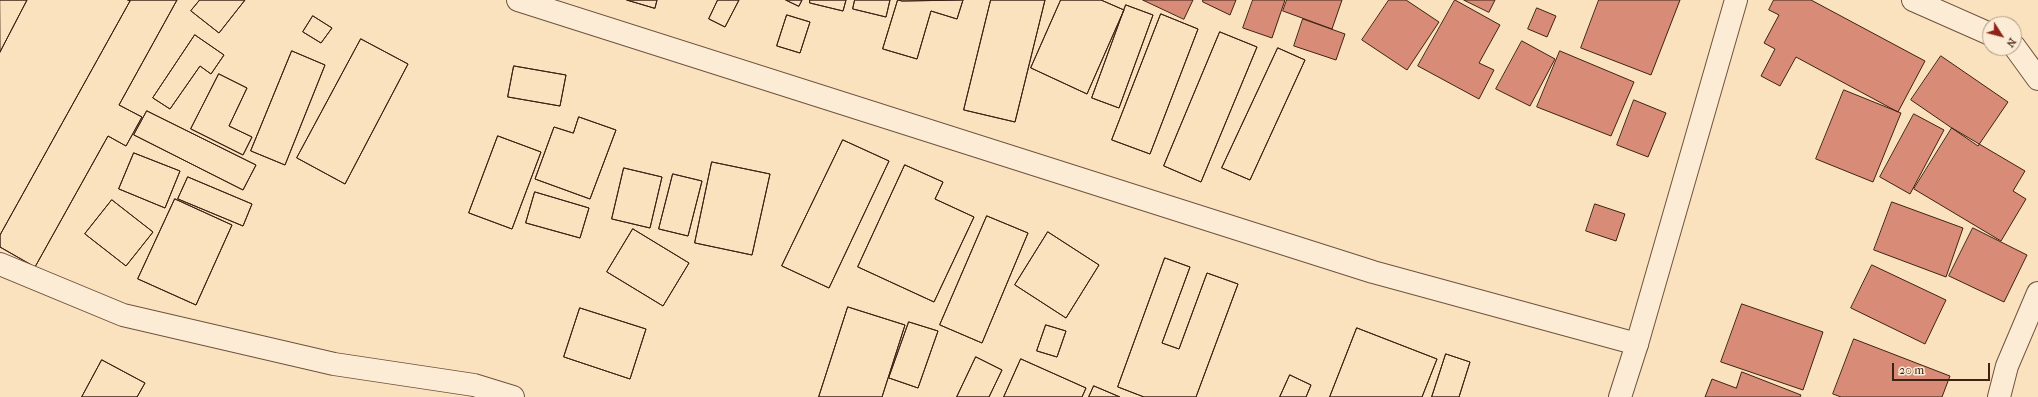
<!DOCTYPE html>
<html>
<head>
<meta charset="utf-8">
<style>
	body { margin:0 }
	#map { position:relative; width:2038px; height:397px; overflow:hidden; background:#fae2be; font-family:"IM FELL French Canon",serif }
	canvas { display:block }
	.north { position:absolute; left:1982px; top:16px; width:40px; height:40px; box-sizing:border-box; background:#fcecd5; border:1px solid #b09b88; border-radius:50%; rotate:126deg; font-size:11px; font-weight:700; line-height:16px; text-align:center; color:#3f2214 }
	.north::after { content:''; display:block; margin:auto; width:14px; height:18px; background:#8f2418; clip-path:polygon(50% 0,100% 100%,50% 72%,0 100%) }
	.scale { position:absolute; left:1892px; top:363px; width:98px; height:18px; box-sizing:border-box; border:2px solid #3f2214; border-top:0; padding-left:5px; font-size:12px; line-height:14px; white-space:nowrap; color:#3f2214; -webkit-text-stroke:3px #fcecd5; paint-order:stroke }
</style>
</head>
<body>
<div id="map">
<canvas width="2038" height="397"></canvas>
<div class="north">N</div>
<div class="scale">20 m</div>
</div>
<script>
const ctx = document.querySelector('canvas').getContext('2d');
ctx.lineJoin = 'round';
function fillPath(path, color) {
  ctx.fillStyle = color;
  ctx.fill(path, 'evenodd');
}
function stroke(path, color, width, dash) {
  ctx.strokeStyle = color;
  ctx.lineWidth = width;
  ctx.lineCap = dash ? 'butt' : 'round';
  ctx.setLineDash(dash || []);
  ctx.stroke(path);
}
const building = new Path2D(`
	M 0,0 L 27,0 L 0,52 Z
	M 0,0 L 27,0 L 0,52 Z
	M 128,0 L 177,0 L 119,105 L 142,117 L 126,146 L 108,136 L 35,267 L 0,247 L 0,235 L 130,1 Z
	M 128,0 L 177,0 L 119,105 L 142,117 L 126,146 L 108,136 L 35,267 L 0,247 L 0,235 L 130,1 Z
	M 200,0 L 245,0 L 219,33 L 191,11 Z
	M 200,0 L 245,0 L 219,33 L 191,11 Z
	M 627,0 L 657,0 L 655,8 Z
	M 627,0 L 657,0 L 655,8 Z
	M 718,0 L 739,0 L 725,27 L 709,19 Z
	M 718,0 L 739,0 L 725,27 L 709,19 Z
	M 786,0 L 802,0 L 799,6 Z
	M 786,0 L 802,0 L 799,6 Z
	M 810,0 L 846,0 L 843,11 L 810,3 Z
	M 810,0 L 846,0 L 843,11 L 810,3 Z
	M 855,0 L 890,0 L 886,17 L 853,9 Z
	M 855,0 L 890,0 L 886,17 L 853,9 Z
	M 898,0 L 902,1 L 963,0 L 957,19 L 931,11 L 917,59 L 883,49 Z
	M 898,0 L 902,1 L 963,0 L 957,19 L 931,11 L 917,59 L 883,49 Z
	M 991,0 L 1045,0 L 1015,122 L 964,110 Z
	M 991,0 L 1045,0 L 1015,122 L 964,110 Z
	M 1061,0 L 1101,0 L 1124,10 L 1087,94 L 1031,68 Z
	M 1061,0 L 1101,0 L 1124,10 L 1087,94 L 1031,68 Z
	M 1143,0 L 1193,0 L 1184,19 Z
	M 1203,0 L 1236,0 L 1230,15 L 1203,2 Z
	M 1253,0 L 1285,0 L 1272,38 L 1243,28 Z
	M 1287,0 L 1342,0 L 1332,29 L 1283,11 Z
	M 1389,0 L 1406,0 L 1439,22 L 1407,70 L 1362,40 Z
	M 1455,0 L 1500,25 L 1479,63 L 1494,70 L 1479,99 L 1418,66 Z
	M 1464,0 L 1495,0 L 1489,12 Z
	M 1599,0 L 1680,0 L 1651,75 L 1581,48 Z
	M 1774,0 L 1811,0 L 1925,61 L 1898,112 L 1796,57 L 1780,86 L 1761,76 L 1775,49 L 1764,43 L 1779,15 L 1769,10 Z
	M 1126,5 L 1153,15 L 1119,108 L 1092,98 Z
	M 1126,5 L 1153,15 L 1119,108 L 1092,98 Z
	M 1537,8 L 1556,16 L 1547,37 L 1528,29 Z
	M 1161,14 L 1198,29 L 1150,154 L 1112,140 Z
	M 1161,14 L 1198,29 L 1150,154 L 1112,140 Z
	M 787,15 L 810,22 L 800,53 L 777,46 Z
	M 787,15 L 810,22 L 800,53 L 777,46 Z
	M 313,16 L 332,28 L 321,43 L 303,32 Z
	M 313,16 L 332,28 L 321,43 L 303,32 Z
	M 1303,19 L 1345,34 L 1336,60 L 1294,46 Z
	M 1220,32 L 1257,47 L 1201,182 L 1164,166 Z
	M 1220,32 L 1257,47 L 1201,182 L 1164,166 Z
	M 195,35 L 224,55 L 211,74 L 200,66 L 170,109 L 153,98 Z
	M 195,35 L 224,55 L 211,74 L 200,66 L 170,109 L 153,98 Z
	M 361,39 L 408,64 L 345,184 L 297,158 Z
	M 361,39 L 408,64 L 345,184 L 297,158 Z
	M 1522,41 L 1555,59 L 1530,106 L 1496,89 Z
	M 1278,48 L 1305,60 L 1250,180 L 1222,168 Z
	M 1278,48 L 1305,60 L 1250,180 L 1222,168 Z
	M 292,51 L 325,65 L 285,165 L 251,151 Z
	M 292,51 L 325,65 L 285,165 L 251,151 Z
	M 1560,51 L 1634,82 L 1611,136 L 1537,107 Z
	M 1941,56 L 2008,102 L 1978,146 L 1911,100 Z
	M 514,66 L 566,75 L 560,106 L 508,97 Z
	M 514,66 L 566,75 L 560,106 L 508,97 Z
	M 219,74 L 247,88 L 229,126 L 252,137 L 243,155 L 191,129 Z
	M 219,74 L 247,88 L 229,126 L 252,137 L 243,155 L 191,129 Z
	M 1844,90 L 1901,113 L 1873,182 L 1816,159 Z
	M 1634,100 L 1666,113 L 1648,157 L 1617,145 Z
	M 147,111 L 256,165 L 243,190 L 134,135 Z
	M 147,111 L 256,165 L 243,190 L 134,135 Z
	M 1914,114 L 1944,130 L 1910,194 L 1880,177 Z
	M 579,117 L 616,130 L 590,199 L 535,179 L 554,127 L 573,133 Z
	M 579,117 L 616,130 L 590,199 L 535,179 L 554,127 L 573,133 Z
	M 1952,128 L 2025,171 L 2013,191 L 2026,199 L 2001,241 L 1914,189 Z
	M 498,136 L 541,152 L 512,229 L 469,213 Z
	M 498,136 L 541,152 L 512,229 L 469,213 Z
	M 843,140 L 889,161 L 829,288 L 782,266 Z
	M 843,140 L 889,161 L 829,288 L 782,266 Z
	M 134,153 L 180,171 L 165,208 L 119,189 Z
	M 134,153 L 180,171 L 165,208 L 119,189 Z
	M 712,162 L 770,174 L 752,255 L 695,243 Z
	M 712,162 L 770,174 L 752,255 L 695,243 Z
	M 905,165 L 943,182 L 935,199 L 974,217 L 934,302 L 858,267 Z
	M 905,165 L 943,182 L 935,199 L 974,217 L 934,302 L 858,267 Z
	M 624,168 L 662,177 L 650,228 L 612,219 Z
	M 624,168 L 662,177 L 650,228 L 612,219 Z
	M 673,174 L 702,181 L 688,236 L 659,229 Z
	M 673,174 L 702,181 L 688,236 L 659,229 Z
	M 188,177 L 252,204 L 243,226 L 178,199 Z
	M 188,177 L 252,204 L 243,226 L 178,199 Z
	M 535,192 L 589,208 L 580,238 L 526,223 Z
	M 535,192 L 589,208 L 580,238 L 526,223 Z
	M 175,199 L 232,225 L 196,305 L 138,279 Z
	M 175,199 L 232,225 L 196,305 L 138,279 Z
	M 112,200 L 153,232 L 126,266 L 85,234 Z
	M 112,200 L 153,232 L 126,266 L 85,234 Z
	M 1892,202 L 1963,228 L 1946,277 L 1874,250 Z
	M 1595,204 L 1625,214 L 1616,241 L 1586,231 Z
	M 987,216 L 1028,233 L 982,343 L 940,325 Z
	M 987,216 L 1028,233 L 982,343 L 940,325 Z
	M 1973,228 L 2027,255 L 2004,302 L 1949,276 Z
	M 633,229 L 689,263 L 663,306 L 607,272 Z
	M 633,229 L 689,263 L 663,306 L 607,272 Z
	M 1048,232 L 1099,265 L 1066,318 L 1015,285 Z
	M 1048,232 L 1099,265 L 1066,318 L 1015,285 Z
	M 1165,258 L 1190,267 L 1162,343 L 1179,349 L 1207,273 L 1238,284 L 1196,397 L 1144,397 L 1118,387 Z
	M 1165,258 L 1190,267 L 1162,343 L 1179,349 L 1207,273 L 1238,284 L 1196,397 L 1144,397 L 1118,387 Z
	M 1872,265 L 1946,300 L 1925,344 L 1851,308 Z
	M 1742,304 L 1823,332 L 1803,390 L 1721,362 Z
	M 848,307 L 905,325 L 882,397 L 819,397 Z
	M 848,307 L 905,325 L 882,397 L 819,397 Z
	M 580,308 L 646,329 L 630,379 L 564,357 Z
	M 580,308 L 646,329 L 630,379 L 564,357 Z
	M 909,322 L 938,331 L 918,388 L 889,378 Z
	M 909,322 L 938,331 L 918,388 L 889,378 Z
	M 1046,325 L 1066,331 L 1057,357 L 1037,351 Z
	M 1046,325 L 1066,331 L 1057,357 L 1037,351 Z
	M 1357,328 L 1437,359 L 1422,397 L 1330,397 Z
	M 1357,328 L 1437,359 L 1422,397 L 1330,397 Z
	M 1854,339 L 1950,376 L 1942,397 L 1841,397 L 1833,394 Z
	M 1446,354 L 1470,362 L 1459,397 L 1432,397 Z
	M 1446,354 L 1470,362 L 1459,397 L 1432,397 Z
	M 976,357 L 1002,370 L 989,397 L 957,397 Z
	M 976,357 L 1002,370 L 989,397 L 957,397 Z
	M 1021,359 L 1086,388 L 1082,397 L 1004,397 Z
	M 1021,359 L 1086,388 L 1082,397 L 1004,397 Z
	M 102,360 L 145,383 L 137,397 L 82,397 Z
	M 102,360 L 145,383 L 137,397 L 82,397 Z
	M 1742,372 L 1801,395 L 1800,397 L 1705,397 L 1712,379 L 1736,388 Z
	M 1290,375 L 1311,385 L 1306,397 L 1280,397 Z
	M 1290,375 L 1311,385 L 1306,397 L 1280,397 Z
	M 1094,386 L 1120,397 L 1089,397 Z
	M 1094,386 L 1120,397 L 1089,397 Z`);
fillPath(building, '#d88b76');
stroke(building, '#3f2214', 1);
const minor = new Path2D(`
	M 518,0 L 1373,272 L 1637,344
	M 1913,0 L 1990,34
	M 2014,46 L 2038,79
	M 0,264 L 123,315 L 334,364 L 474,385 L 513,397
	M 1999,397 L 2007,366 L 2038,293`);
const tertiary = new Path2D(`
	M 1620,397 L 1637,344 L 1736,0`);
stroke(minor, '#6e523e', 24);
stroke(tertiary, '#6e523e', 24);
stroke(minor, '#fcecd5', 22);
stroke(tertiary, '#fcecd5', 22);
</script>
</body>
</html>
